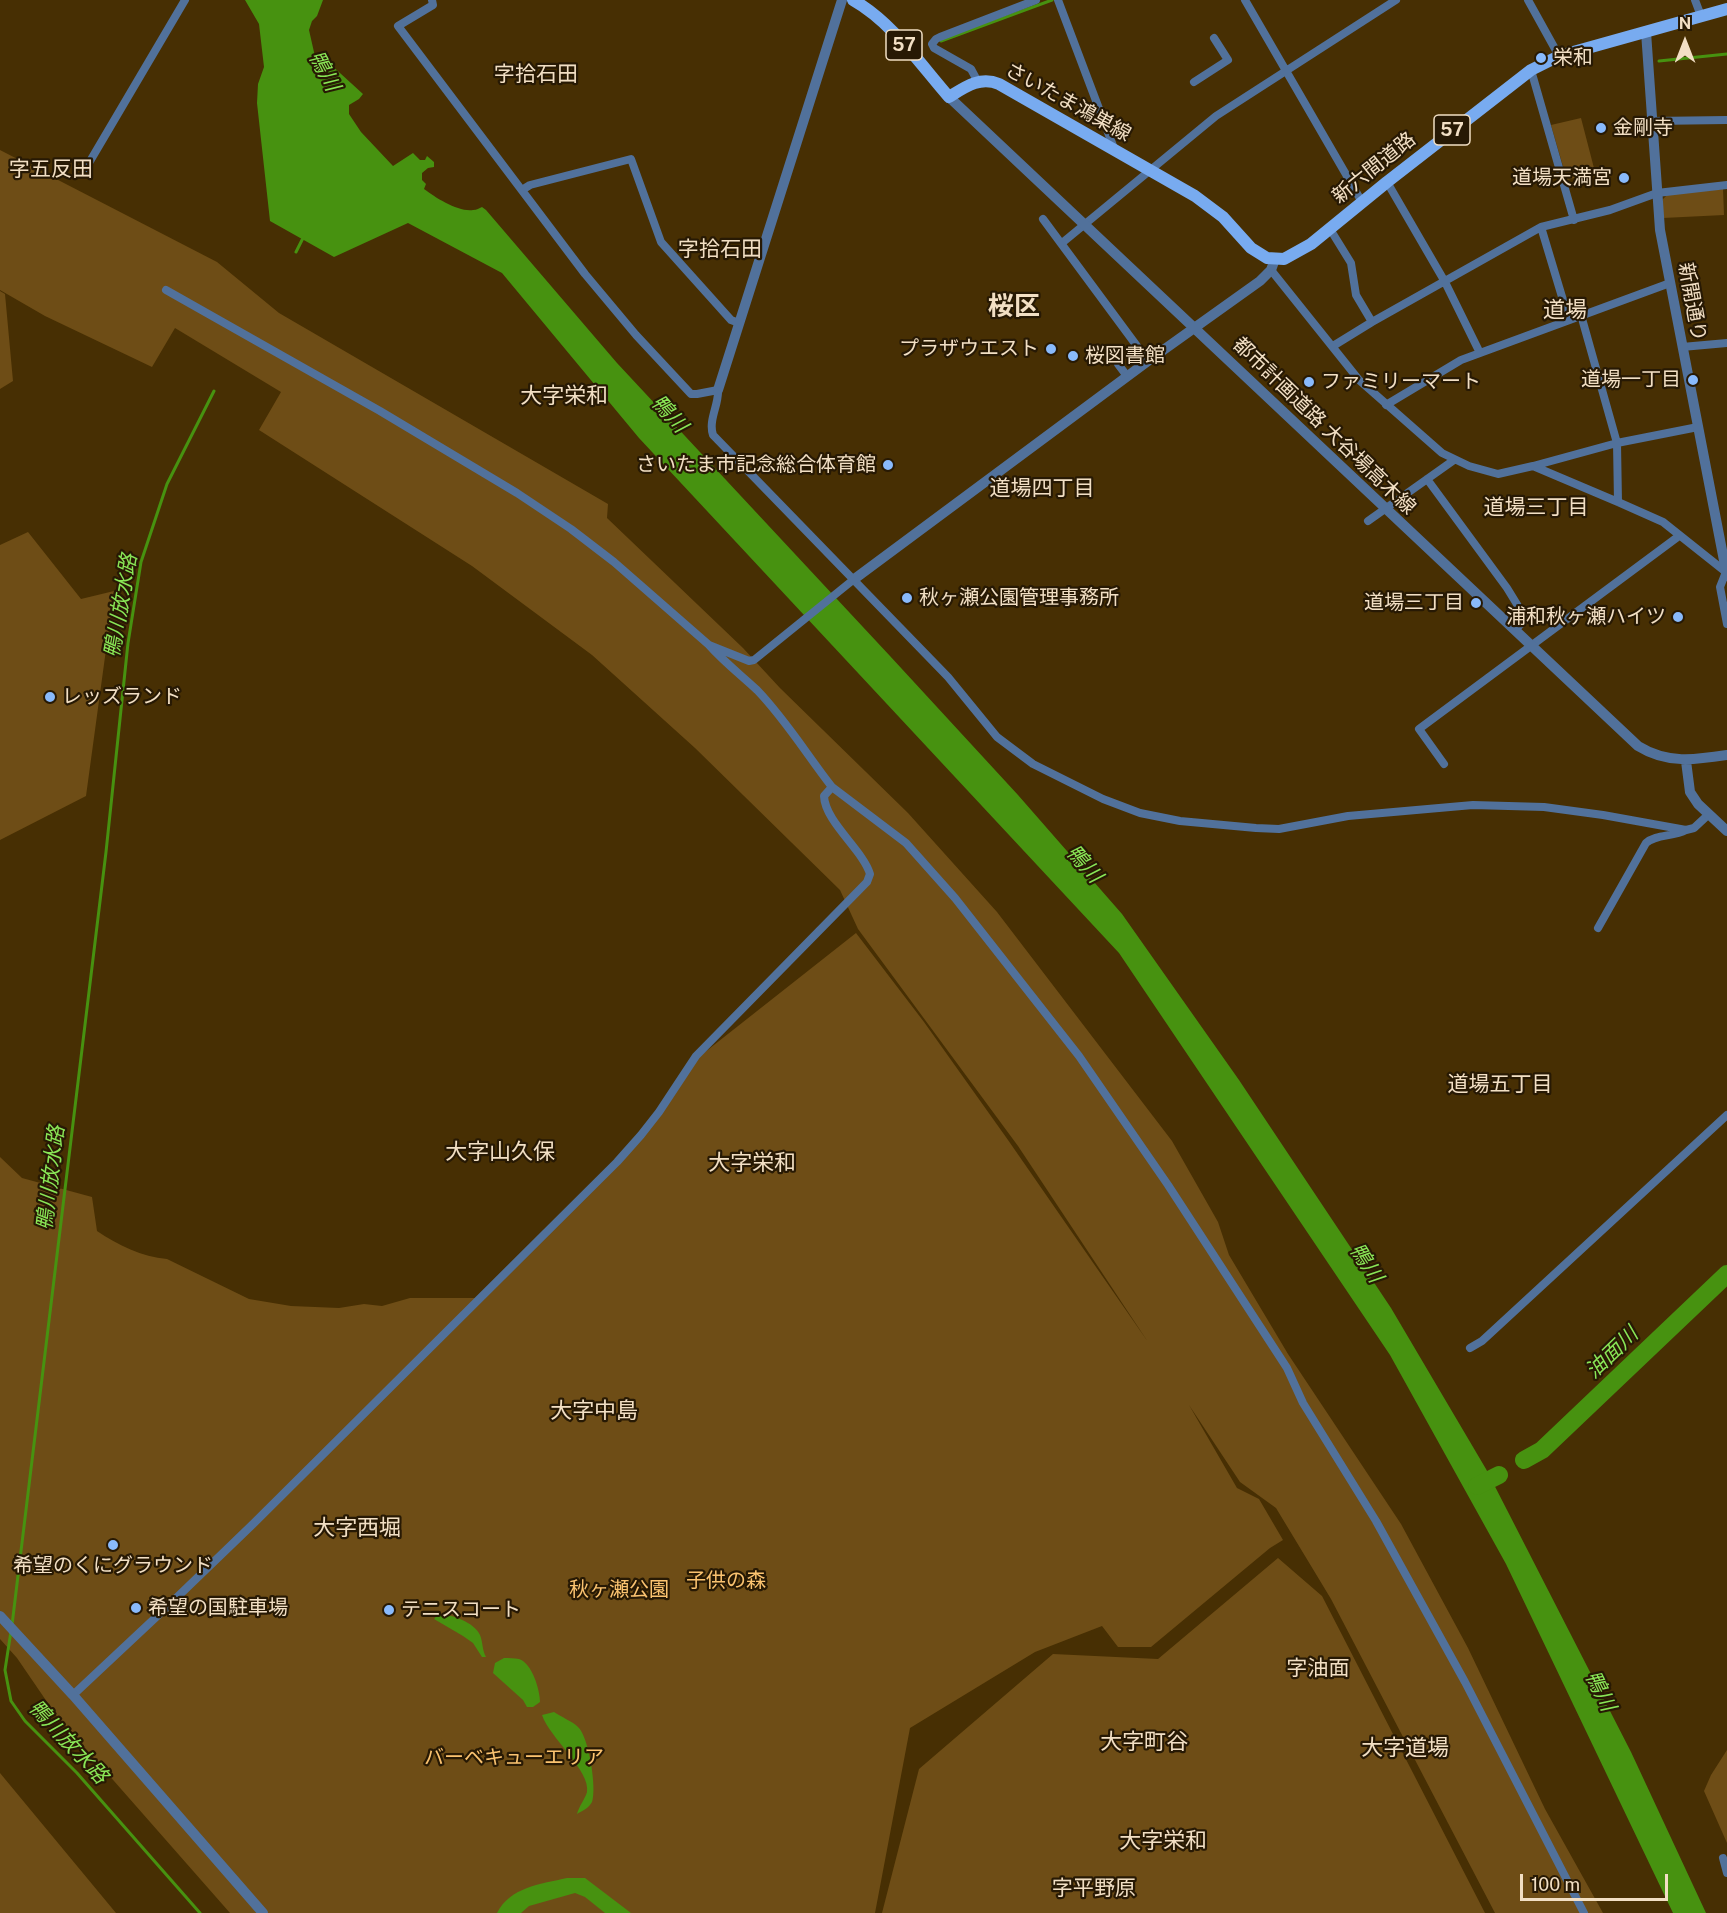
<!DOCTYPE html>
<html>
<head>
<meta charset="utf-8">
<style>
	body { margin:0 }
	#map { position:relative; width:1727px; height:1913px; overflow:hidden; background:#472f03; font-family:"Public Sans",sans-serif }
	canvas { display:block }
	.north { position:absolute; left:1655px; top:12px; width:60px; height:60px; -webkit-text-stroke:4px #271904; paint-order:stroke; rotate:0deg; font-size:16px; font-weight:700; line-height:24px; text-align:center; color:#f2dfc4 }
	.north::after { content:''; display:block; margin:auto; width:21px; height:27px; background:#f2dfc4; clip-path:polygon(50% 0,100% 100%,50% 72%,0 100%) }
	.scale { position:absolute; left:1520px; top:1874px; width:148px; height:27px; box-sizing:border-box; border:3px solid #f2dfc4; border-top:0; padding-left:8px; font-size:18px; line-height:21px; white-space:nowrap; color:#f2dfc4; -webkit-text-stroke:4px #271904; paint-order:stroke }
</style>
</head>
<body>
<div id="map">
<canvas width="1727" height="1913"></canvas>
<div class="north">N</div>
<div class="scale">100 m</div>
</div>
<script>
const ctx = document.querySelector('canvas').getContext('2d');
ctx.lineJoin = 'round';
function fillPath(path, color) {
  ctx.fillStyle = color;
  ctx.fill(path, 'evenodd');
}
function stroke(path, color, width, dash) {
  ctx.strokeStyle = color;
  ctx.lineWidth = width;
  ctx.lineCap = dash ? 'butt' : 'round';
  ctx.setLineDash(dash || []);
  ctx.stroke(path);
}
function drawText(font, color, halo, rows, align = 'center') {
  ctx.font = font + ' "Public Sans","Noto Sans JP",sans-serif';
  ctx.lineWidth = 4.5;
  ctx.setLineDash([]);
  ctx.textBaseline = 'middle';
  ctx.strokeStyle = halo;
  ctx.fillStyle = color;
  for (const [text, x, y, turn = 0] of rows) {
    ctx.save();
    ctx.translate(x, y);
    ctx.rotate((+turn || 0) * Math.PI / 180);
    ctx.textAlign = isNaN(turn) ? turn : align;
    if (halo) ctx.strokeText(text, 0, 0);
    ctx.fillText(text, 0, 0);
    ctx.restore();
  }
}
fillPath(new Path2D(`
	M 1581,118 L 1595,172 L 1567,180 L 1551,125 Z
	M 0,150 L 217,262 L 279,313 L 608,504 L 607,518 L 743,648 L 780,688 L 908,813 L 997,912 L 1172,1141 L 1218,1222 L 1229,1255 L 1288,1354 L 1401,1524 L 1468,1648 L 1545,1809 L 1603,1913 L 1495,1913 L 1331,1599 L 1276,1508 L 1240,1482 L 1189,1405 L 1237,1488 L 1259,1499 L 1283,1540 L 1270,1548 L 1151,1647 L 1118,1647 L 1102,1626 L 1035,1652 L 910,1728 L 875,1913 L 230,1913 L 56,1715 L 17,1658 L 0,1639 L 0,1157 L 22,1178 L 92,1197 L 97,1231 C 118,1245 142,1257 167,1259 L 249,1299 L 291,1306 L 339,1308 L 364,1304 L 382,1306 L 410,1298 L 482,1298 L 640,1141 L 700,1056 L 856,933 L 924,1022 L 1008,1140 L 1148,1342 L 1018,1146 L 858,929 L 840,890 L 695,748 L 592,655 L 472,566 L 259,430 L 281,392 L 175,328 L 152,367 L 45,316 L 0,290 Z
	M 1723,189 L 1724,215 L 1663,218 L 1663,199 L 1668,194 Z
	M 0,291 L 5,294 L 13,381 L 0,389 Z
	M 28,532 L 81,599 L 114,591 L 86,796 L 0,840 L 0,545 Z
	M 1278,1558 L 1322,1596 L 1485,1913 L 882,1913 L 919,1769 L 1053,1654 L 1158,1659 Z
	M 1727,1750 L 1727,1843 L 1704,1791 L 1711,1775 Z
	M 0,1773 L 116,1913 L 0,1913 Z`), '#6e4d16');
fillPath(new Path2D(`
	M 245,0 L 323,0 L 317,16 L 312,21 L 309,30 L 316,61 L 329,63 L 363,94 L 359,99 L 349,105 L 349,114 L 361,132 L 393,166 L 413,153 L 420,160 L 425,160 L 427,156 L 434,162 L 434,167 L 428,168 L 422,173 L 422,180 L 426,184 L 424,189 C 436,198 458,212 473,210 C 477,210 479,208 482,207 L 486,210 L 617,363 L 890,656 L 1018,795 L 1122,914 L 1239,1080 L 1391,1308 L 1486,1469 L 1631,1752 L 1706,1913 L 1673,1913 L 1506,1564 L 1390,1355 L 1119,953 L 639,438 L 502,273 L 408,223 L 334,257 L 270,221 L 257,103 L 258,84 L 264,67 L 259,24 Z
	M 438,1614 C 451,1614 474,1622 480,1635 C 483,1642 482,1650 486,1657 L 482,1657 L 473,1643 L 463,1636 L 434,1619 Z
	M 504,1658 C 509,1658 514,1658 519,1659 C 532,1663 540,1690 540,1702 L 533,1707 L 527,1707 L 523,1700 L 493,1673 L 495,1663 Z
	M 554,1712 C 561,1717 572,1721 578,1727 C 589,1737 597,1789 592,1802 C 589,1808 582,1811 577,1814 C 579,1806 585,1799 587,1792 C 591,1771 549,1737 542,1715 Z
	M 567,1878 L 585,1878 L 631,1913 L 605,1913 L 585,1897 L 575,1893 L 529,1906 L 521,1913 L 497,1913 C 510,1887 541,1884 567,1878 Z`), '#479210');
stroke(new Path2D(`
	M 941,41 L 1052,0
	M 1659,61 L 1727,54
	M 296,252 L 303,238
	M 12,1625 L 106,852 L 128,643 L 141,562 L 167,484 L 214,391
	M 11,1631 L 5,1670 L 11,1701 L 25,1721 L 77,1773 L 200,1913`), '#479210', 3);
stroke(new Path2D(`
	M 1524,1460 L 1542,1450 L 1727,1274
	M 1477,1486 L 1499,1475`), '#479210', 18);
stroke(new Path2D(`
	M 432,0 L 433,5 L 398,26 L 585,274 L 636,335 L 691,394 L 697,394 L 718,390 C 719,405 708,420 713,435 L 948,677 L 997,737 L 1033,764 L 1103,799 L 1140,813 L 1180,821 L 1256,828 L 1279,829 L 1348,816 L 1473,805 L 1544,807 L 1603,815 L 1686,830 L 1694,828 L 1709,814
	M 1058,0 L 1115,151
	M 1245,0 L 1362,202
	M 1528,0 L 1559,56
	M 1695,0 L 1701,16
	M 1531,70 L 1574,220
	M 978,82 L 971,69 L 934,48 L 932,44 L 936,39 L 940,37 L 1036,0
	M 1194,82 L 1228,60 L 1214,38
	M 1652,121 L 1727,120
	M 86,168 L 185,0
	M 1387,182 L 1445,282 L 1480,353
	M 522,190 L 530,185 L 631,159 L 661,242 L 731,320 L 739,323
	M 1043,219 L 1148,361
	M 1541,227 L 1569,320
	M 1330,229 L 1351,263 L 1356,295 L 1372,322
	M 1062,243 L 1216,116 L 1396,0
	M 1271,270 L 1359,380 L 1442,453 L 1469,466 L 1498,474 L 1533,466 L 1618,502 L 1663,522 L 1726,572 L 1720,587 L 1727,624
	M 166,290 L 380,411 L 517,493 L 571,529 L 614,562 L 709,645
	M 1581,315 L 1617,443 L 1618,502
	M 1333,346 L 1372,322 L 1541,227 L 1610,210 L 1657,193 L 1727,185
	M 1682,347 L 1727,343
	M 1118,364 L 1127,376
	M 1386,405 L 1461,360 L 1670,283
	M 1533,466 L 1617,443 L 1698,427
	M 1427,479 L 1507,588 L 1526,619 L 1515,630
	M 1368,521 L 1454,460
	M 1444,764 L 1419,729 L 1679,536
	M 832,787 L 906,843 L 955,898 L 1079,1056 L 1168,1185 L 1287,1368 L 1303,1403 L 1376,1521 L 1465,1682 L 1584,1913
	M 1598,928 L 1646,843 C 1656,834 1673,837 1686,830
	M 1470,1348 L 1482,1341 L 1727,1115
	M 73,1695 L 169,1605 L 253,1524 L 617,1162 L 641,1135 L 659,1112 L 696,1056 L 867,882 L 870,874 C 863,850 825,822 824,796 L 832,787 C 807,755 786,720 757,690 C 741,675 724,662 709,645 L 749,661 L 754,660 L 853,580
	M 1723,1858 L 1727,1873`), '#51719b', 8);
stroke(new Path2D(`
	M 1646,32 L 1660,230 L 1727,576
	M 949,97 L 1638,746 C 1667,764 1695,760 1727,755
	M 718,390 L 842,0
	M 853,580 L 1148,361 L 1260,281 L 1271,270 L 1275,259
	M 1686,761 L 1690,792 L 1698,804 L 1727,831
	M 0,1616 L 73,1695 L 263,1913`), '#51719b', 10);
stroke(new Path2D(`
	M 853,0 C 892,22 920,64 949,97 C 965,87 980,76 999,84 L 1195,196 L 1223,217 L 1251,248 L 1267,258 L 1284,259 L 1311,244 L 1387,182 L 1531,70 L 1559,56 L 1727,9`), '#78abf0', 12);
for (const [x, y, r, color] of [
	[1541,58,6,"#89bafc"],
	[1601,128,6,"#89bafc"],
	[1624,178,6,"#89bafc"],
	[1051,349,6,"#89bafc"],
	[1073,356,6,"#89bafc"],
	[1693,380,6,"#89bafc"],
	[1309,382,6,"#89bafc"],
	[888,465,6,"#89bafc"],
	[907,598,6,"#89bafc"],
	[1476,603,6,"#89bafc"],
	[1678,617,6,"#89bafc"],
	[50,697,6,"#89bafc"],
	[113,1545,6,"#89bafc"],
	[136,1608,6,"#89bafc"],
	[389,1610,6,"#89bafc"]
]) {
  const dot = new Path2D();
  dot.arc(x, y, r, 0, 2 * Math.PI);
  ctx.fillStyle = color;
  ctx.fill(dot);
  stroke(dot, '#271904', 2);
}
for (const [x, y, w] of [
	[904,45,36],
	[1452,130,36]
]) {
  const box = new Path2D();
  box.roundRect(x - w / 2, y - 15, w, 30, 4.5);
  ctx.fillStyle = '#271904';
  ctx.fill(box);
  stroke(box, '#f2dfc4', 1.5);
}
drawText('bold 18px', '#f2dfc4', null, [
	["57",904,45],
	["57",1452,130]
]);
drawText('20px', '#f2dfc4', '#271904', [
	["栄和",1553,58],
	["金剛寺",1613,128],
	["道場天満宮",1612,178,"right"],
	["プラザウエスト",1039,349,"right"],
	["桜図書館",1085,356],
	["道場一丁目",1681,380,"right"],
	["ファミリーマート",1321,382],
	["さいたま市記念総合体育館",876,465,"right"],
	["秋ヶ瀬公園管理事務所",919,598],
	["道場三丁目",1464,603,"right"],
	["浦和秋ヶ瀬ハイツ",1666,617,"right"],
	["レッズランド",62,697],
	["希望のくにグラウンド",113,1566,"center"],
	["希望の国駐車場",148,1608],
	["テニスコート",401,1610]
], 'left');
drawText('20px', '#f2dfc4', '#271904', [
	["さいたま鴻巣線",1068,102,29],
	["新六間道路",1374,168,-39],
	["新開通り",1692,302,80],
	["都市計画道路 大谷場高木線",1324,426,44]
]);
drawText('20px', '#fbc370', '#271904', [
	["子供の森",726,1581],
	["秋ヶ瀬公園",619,1590],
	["バーベキューエリア",514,1758]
]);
drawText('italic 21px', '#89e656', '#271904', [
	["鴨川",324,71,62],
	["鴨川",669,414,48],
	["鴨川放水路",121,606,-80],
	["鴨川",1084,864,49],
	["鴨川放水路",51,1178,-83],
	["鴨川",1366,1263,57],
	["油面川",1612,1353,-44],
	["鴨川",1600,1691,64],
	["鴨川放水路",68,1742,47]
]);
drawText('21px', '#f2dfc4', '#271904', [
	["字拾石田",536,75],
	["字五反田",51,170],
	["字拾石田",720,250],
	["道場四丁目",1042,489],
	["道場三丁目",1536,508],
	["道場五丁目",1500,1085],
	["字油面",1318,1669],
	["字平野原",1094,1889]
]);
drawText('22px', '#f2dfc4', '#271904', [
	["道場",1565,310],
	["大字栄和",564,396],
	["大字山久保",500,1152],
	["大字栄和",752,1163],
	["大字中島",594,1411],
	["大字西堀",357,1528],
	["大字町谷",1144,1742],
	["大字道場",1405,1748],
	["大字栄和",1163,1841]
]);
drawText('bold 26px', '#f2dfc4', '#271904', [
	["桜区",1014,307]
]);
</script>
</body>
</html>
